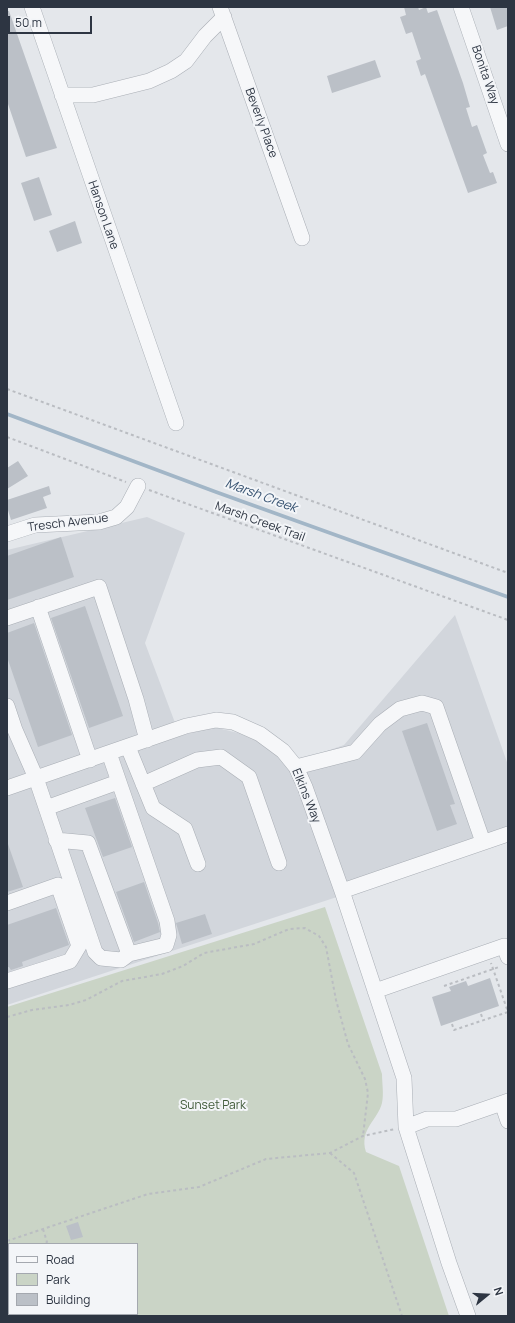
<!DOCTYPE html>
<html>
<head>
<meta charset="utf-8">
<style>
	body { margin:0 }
	#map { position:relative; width:515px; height:1323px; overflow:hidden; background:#e4e7eb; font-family:Manrope,sans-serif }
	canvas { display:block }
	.frame { position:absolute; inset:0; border:8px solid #2d3542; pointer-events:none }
	.legend { position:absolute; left:8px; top:1243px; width:130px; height:72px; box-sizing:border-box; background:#f3f5f8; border:1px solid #a4a8af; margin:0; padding:5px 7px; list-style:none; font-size:12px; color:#2d3542 }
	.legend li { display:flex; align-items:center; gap:8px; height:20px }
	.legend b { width:20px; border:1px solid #a4a8af }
	.north { position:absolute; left:467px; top:1275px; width:40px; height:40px; -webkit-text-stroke:3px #f3f5f8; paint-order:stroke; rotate:72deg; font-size:11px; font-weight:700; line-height:16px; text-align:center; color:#2d3542 }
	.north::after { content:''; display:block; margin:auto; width:14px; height:18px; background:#2d3542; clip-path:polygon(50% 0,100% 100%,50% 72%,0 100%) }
	.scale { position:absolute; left:8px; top:16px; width:84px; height:18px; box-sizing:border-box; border:2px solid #2d3542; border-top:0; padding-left:5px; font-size:12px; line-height:14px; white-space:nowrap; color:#2d3542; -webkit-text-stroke:3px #f3f5f8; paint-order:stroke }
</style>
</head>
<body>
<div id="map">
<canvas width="515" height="1323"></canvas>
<div class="frame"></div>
<ul class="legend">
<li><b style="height:5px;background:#f6f7f9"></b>Road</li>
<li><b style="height:11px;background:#cad4c6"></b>Park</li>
<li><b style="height:11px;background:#bbc0c7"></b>Building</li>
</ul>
<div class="north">N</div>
<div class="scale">50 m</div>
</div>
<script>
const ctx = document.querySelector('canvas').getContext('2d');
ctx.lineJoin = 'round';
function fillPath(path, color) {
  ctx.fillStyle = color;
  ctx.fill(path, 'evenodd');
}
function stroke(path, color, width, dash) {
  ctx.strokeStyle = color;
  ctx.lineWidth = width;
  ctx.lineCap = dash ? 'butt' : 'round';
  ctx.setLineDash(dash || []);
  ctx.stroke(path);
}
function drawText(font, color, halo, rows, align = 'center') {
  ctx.font = font + ' Manrope,sans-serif';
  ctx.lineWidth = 4;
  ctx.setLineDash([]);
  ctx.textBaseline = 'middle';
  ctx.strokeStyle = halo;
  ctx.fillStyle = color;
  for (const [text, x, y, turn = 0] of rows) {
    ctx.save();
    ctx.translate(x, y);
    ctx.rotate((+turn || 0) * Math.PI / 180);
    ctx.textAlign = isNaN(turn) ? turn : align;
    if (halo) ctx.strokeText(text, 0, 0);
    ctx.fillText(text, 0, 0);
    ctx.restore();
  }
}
fillPath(new Path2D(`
	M 147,517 L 185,533 L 145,643 L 180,736 L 214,727 L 238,733 L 267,745 L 287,765 L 344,745 L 455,615 L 508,765 L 508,841 L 7,1005 L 7,550 Z`), '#d2d6dc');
fillPath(new Path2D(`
	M 325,907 L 382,1074 C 382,1083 384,1094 382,1103 C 378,1120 359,1129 366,1152 L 399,1166 L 449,1316 L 7,1316 L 7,1007 ZM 9,1244 L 137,1244 L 137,1314 L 9,1314 Z`), '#cad4c6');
stroke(new Path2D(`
	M 7,414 L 216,492 L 508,597`), '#a2b6c7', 3.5);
fillPath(new Path2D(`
	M 404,7 L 418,7 L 419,10 L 426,7 L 428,13 L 437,10 L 463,83 L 470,107 L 466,108 L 472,127 L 477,125 L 487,153 L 483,155 L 490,173 L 493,172 L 497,183 L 468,193 L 425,74 L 421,76 L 416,61 L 421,59 L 412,32 L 406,34 L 400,17 L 406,15 Z
	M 490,7 L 508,7 L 508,26 L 497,30 Z
	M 7,11 L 9,11 L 57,148 L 26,157 L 7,101 Z
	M 375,60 L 381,77 L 332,93 L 327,76 Z
	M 39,177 L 52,215 L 34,221 L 21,183 Z
	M 75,221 L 82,243 L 57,252 L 49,231 Z
	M 18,461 L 28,476 L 7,489 L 7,468 Z
	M 49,486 L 51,494 L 43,497 L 47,508 L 11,520 L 7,507 L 7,500 Z
	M 61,537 L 74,577 L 7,600 L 7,556 Z
	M 85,606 L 123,716 L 89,728 L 51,618 Z
	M 34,623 L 72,735 L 38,747 L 7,657 L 7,633 Z
	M 427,723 L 455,804 L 450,805 L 457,824 L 437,831 L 402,731 Z
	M 115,798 L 132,847 L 103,857 L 85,808 Z
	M 7,844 L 8,844 L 23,887 L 7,892 Z
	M 144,882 L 158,923 L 160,932 L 134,942 L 116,892 Z
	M 56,908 L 69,945 L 22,962 L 23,966 L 11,970 L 9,967 L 7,967 L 7,925 Z
	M 205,914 L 212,934 L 182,944 L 176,923 Z
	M 490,978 L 499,1006 L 441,1026 L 432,997 L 451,991 L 449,987 L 466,981 L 468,986 Z
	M 78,1222 L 83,1237 L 71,1240 L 66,1226 Z`), '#bbc0c7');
const minor = new Path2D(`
	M 32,7 L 176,423
	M 220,7 L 302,238
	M 461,7 L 508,144
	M 62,95 L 93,95 L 149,81 L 171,71 L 186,61 L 205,36 L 224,17
	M 7,534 L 35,525 L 99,522 L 116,517 L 127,507 L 138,486
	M 38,607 L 90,760
	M 7,618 L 99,587 L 136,699 L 147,740
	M 7,706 L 15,730 L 36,778 L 95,952 L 101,958 L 121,960 L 129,954 L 166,945 L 169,935 L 167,921 L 109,753
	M 128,747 L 153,808 L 185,829 L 198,864
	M 296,767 L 355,752 L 380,724 L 400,709 L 422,703 L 436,707 L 483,842
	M 143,784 L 197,760 L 221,757 L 249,777 L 279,863
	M 7,788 L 186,726 L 216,720 L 233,722 L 260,734 L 283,751 L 296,767 L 305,787 L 342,891 L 404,1078 L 406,1127 L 449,1263 L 468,1316
	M 46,808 L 118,782
	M 56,840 L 88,843 L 129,954
	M 342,891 L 508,834
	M 7,903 L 58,885 L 79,946 L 70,961 L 7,981
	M 375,991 L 504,946 L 508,957
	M 502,1103 L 508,1121
	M 406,1127 L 427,1119 L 456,1119 L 508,1101`);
stroke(minor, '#a9aeb5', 16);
stroke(new Path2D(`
	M 7,389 L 508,573
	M 7,437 L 126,482
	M 149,490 L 508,620
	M 444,986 L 499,967
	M 481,1014 L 483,1020
	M 7,1017 L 32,1010 L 69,1005 L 86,1000 L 122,981 L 162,974 L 183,966 L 204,953 L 254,944 L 289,929 L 305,928 L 319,936 L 326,947 L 336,1000 L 348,1044 L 365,1079 L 368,1093 L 363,1136
	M 452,1024 L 454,1030 L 508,1012 L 491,963
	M 330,1153 L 354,1173 L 402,1316
	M 43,1229 L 47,1242 L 44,1244
	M 7,1241 L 148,1194 L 199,1187 L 266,1159 L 330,1153 L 363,1136 L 395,1129
	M 7,1297 L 9,1296
	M 104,1314 L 106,1316`), '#babdc2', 2, [3, 3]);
stroke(minor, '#f6f7f9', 15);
drawText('12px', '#2d3542', '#f3f5f8', [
	["Bonita Way",485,75,71],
	["Beverly Place",261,123,70],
	["Hanson Lane",103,215,71],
	["Marsh Creek Trail",260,522,20],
	["Tresch Avenue",68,523,-7],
	["Elkins Way",306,796,68]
]);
drawText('12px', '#425c3b', '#f3f5f8', [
	["Sunset Park",213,1106]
]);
drawText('italic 13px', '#3a5573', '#f3f5f8', [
	["Marsh Creek",261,496,20]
]);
</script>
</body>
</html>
